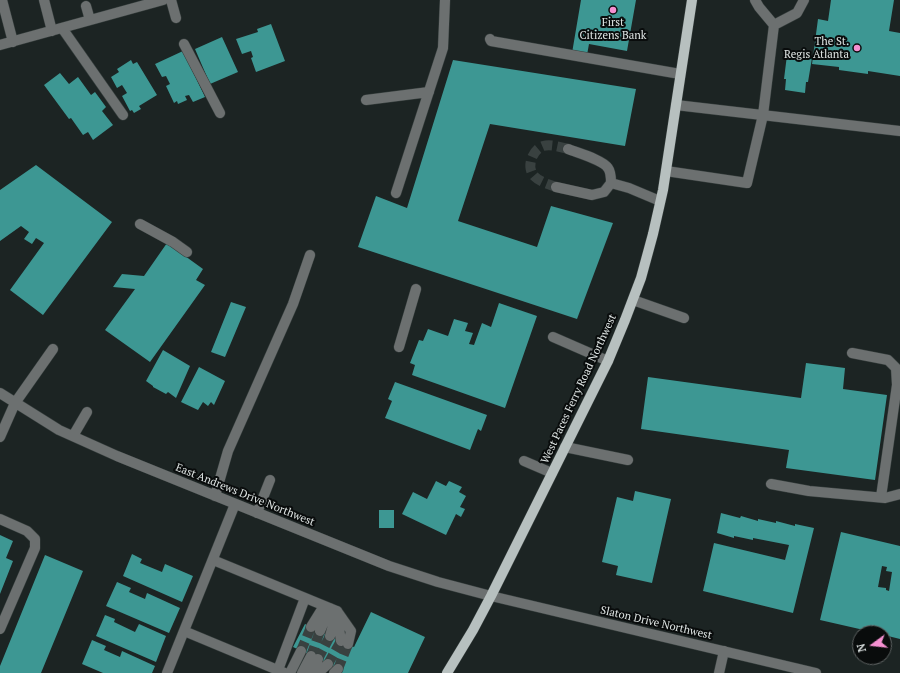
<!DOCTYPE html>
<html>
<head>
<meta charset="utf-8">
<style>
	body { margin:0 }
	#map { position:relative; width:900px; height:673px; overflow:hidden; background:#1c2423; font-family:"PT Serif",serif }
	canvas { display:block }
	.north { position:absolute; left:852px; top:625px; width:40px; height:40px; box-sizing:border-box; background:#090c0c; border:1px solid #5f6363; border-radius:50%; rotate:255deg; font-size:11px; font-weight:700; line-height:16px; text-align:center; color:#e0e6e5 }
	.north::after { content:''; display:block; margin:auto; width:14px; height:18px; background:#f590d1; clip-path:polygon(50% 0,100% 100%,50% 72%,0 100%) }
</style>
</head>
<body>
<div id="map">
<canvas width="900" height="673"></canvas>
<div class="north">N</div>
</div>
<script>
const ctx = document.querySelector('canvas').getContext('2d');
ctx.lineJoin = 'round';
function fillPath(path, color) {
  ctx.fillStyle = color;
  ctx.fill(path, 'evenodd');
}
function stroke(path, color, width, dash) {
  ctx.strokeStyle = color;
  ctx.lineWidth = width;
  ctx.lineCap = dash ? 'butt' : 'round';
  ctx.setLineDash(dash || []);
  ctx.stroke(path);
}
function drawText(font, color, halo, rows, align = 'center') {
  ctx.font = font + ' "PT Serif",serif';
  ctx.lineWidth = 4;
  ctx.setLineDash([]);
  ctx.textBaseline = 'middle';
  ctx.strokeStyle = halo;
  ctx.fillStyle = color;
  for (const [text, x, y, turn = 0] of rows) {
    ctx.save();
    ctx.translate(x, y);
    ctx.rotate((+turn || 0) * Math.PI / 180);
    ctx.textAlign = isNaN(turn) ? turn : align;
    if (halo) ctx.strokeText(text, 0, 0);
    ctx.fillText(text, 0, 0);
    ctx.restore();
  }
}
fillPath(new Path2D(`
	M 581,0 L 636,0 L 627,51 L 589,44 L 587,55 L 572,53 Z
	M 831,0 L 894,0 L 889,31 L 900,33 L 900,76 L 868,71 L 868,74 L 839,70 L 839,67 L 812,64 L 818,19 L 828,21 Z
	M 271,24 L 285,61 L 256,72 L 251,58 L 253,57 L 251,51 L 242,54 L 236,39 L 258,32 L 257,29 Z
	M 222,37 L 238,72 L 210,84 L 195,49 Z
	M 183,51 L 205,97 L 193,102 L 189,95 L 185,96 L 187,100 L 178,104 L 177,101 L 174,103 L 166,86 L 170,84 L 166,76 L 162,77 L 155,64 Z
	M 787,55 L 812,58 L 808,82 L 806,82 L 805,93 L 785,90 L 786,79 L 784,79 Z
	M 131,60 L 133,64 L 137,62 L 157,95 L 139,106 L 141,109 L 134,113 L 132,110 L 130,111 L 122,96 L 127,93 L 122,85 L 117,88 L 111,77 L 119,72 L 117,69 Z
	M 453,60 L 636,89 L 625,146 L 490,124 L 458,221 L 537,247 L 551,206 L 613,223 L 577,319 L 358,247 L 376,196 L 407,208 Z
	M 60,73 L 69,84 L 78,77 L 91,95 L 95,92 L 106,107 L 102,111 L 113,125 L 93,140 L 88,132 L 83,135 L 71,118 L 69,119 L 44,85 Z
	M 36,165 L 112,222 L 43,315 L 10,290 L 44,243 L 36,238 L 32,244 L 24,239 L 29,232 L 21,226 L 0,241 L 0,190 Z
	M 167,243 L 203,269 L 196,280 L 205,285 L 150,362 L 105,330 L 135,289 L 113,287 L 122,274 L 144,276 Z
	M 231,302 L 246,307 L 225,357 L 211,352 Z
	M 499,303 L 537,316 L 505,408 L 412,375 L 415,365 L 410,363 L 419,340 L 423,341 L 428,329 L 448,336 L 454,319 L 468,323 L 465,331 L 473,333 L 469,344 L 474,345 L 482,323 L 491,327 Z
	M 163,350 L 190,366 L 176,398 L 168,392 L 166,394 L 153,387 L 153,386 L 146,381 Z
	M 806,363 L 845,368 L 843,389 L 887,395 L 875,480 L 786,468 L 789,450 L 641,429 L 648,377 L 801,398 Z
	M 199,367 L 225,381 L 214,405 L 211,402 L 208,406 L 203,402 L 198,410 L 181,402 Z
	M 395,382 L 487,415 L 481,431 L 478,429 L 470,450 L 385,418 L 392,401 L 388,399 Z
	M 436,481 L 446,486 L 449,481 L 462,487 L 459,492 L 466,496 L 460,507 L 465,509 L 461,517 L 456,514 L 446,535 L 402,514 L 413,492 L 427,499 Z
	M 635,491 L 671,499 L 652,583 L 616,575 L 618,566 L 602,562 L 617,497 L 633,501 Z
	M 379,510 L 394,510 L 394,528 L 379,528 Z
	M 721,513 L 740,518 L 741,516 L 758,521 L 758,519 L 776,523 L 776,521 L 795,526 L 795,524 L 814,528 L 793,613 L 703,591 L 714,543 L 785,560 L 789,545 L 753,538 L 753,540 L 734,536 L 734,538 L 717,533 Z
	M 841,532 L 900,546 L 900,639 L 884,635 L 884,633 L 877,633 L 820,620 ZM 882,566 L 887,567 L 886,571 L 892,572 L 889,591 L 886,590 L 886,588 L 878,587 Z
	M 0,535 L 13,541 L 6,558 L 13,561 L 0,594 Z
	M 132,554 L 142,559 L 140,563 L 162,572 L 165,564 L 193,576 L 182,602 L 123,576 Z
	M 45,555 L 83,571 L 41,673 L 0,673 L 0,666 Z
	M 117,582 L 131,588 L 129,592 L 145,599 L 147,593 L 180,608 L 169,633 L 106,606 Z
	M 371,612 L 425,637 L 408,673 L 339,673 L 341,670 L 293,647 L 305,624 L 354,647 Z
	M 105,615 L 115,619 L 114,622 L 135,632 L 139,624 L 166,636 L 156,662 L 96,636 Z
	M 92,640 L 106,646 L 104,650 L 120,657 L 122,651 L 155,666 L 152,673 L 103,673 L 82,664 Z`), '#3d9793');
stroke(new Path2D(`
	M 556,187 C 548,184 540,182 534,176 C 526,167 532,150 543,146 C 551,144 560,147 568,149
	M 301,651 L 311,627
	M 311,656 L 320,631
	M 318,659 L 330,636
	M 328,664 L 341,641
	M 338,669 L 348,644`), '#394140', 10, [10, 5]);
const minor = new Path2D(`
	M 2,0 L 13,42
	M 44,0 L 52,31
	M 171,0 L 176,18
	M 86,6 L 90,20
	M 774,25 L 797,13 L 804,0
	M 62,28 L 123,115
	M 490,39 L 491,41 L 680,74
	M 184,44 L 220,113
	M 0,45 L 163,0
	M 366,100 L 429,92
	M 676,105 L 900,131
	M 568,149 C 578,153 603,160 608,168 C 611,172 611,178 611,183 L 629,188 L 660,201
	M 666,171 L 747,183 L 763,115 L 774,25 L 759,7 L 755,0
	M 556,187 L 592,195 L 604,192 L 611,183
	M 396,193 L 443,48 L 445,0
	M 140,224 L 173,242 L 187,252
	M 633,300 L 684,318
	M 553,337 L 608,361
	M 399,347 L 416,289
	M 852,353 L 888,360 L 896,368 L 897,385 L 881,497
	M 0,393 L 59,430 L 117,456 L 389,566 L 438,582 L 491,596 L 816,673
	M 73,436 L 87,412
	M 0,437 L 15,403 L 53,349
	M 565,447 L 628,460
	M 524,461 L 552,473
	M 771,484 L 809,491 L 885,498 L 900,494
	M 215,496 L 228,451 L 293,304 L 310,255
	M 257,513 L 270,480
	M 0,519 L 27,531 L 35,539 L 35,548 L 0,629
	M 213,560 L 337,611 L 330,636
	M 337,611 L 351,631 L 348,644
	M 337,615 L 341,641
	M 311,627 L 324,606
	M 184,631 L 285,673
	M 320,631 L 330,608
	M 278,670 L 305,598
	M 167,673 L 235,504
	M 290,673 L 301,651
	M 302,673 L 311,656
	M 312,673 L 318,659
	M 318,673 L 328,664
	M 334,673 L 338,669
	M 719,673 L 724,651`);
const major = new Path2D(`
	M 447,673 L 473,630 L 491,596 L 608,361 L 625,320 L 641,278 L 653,234 L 663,190 L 692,0`);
stroke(minor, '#373f3e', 11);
stroke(major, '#373f3e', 11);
stroke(minor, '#6c7070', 10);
stroke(major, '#b7c0bf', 10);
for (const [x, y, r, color] of [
	[613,10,4,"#f590d1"],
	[857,48,4,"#f590d1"]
]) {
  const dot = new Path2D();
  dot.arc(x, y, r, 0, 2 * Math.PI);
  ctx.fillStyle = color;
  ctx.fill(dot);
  stroke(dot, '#090c0c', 1.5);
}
drawText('11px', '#e0e6e5', '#090c0c', [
	["First",613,23],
	["Citizens Bank",613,36],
	["The St.",849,42,"right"],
	["Regis Atlanta",849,55,"right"]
]);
drawText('11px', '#e0e6e5', '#090c0c', [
	["West Paces Ferry Road Northwest",579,389,-65],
	["East Andrews Drive Northwest",245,495,22],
	["Slaton Drive Northwest",656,623,13]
]);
</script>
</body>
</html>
